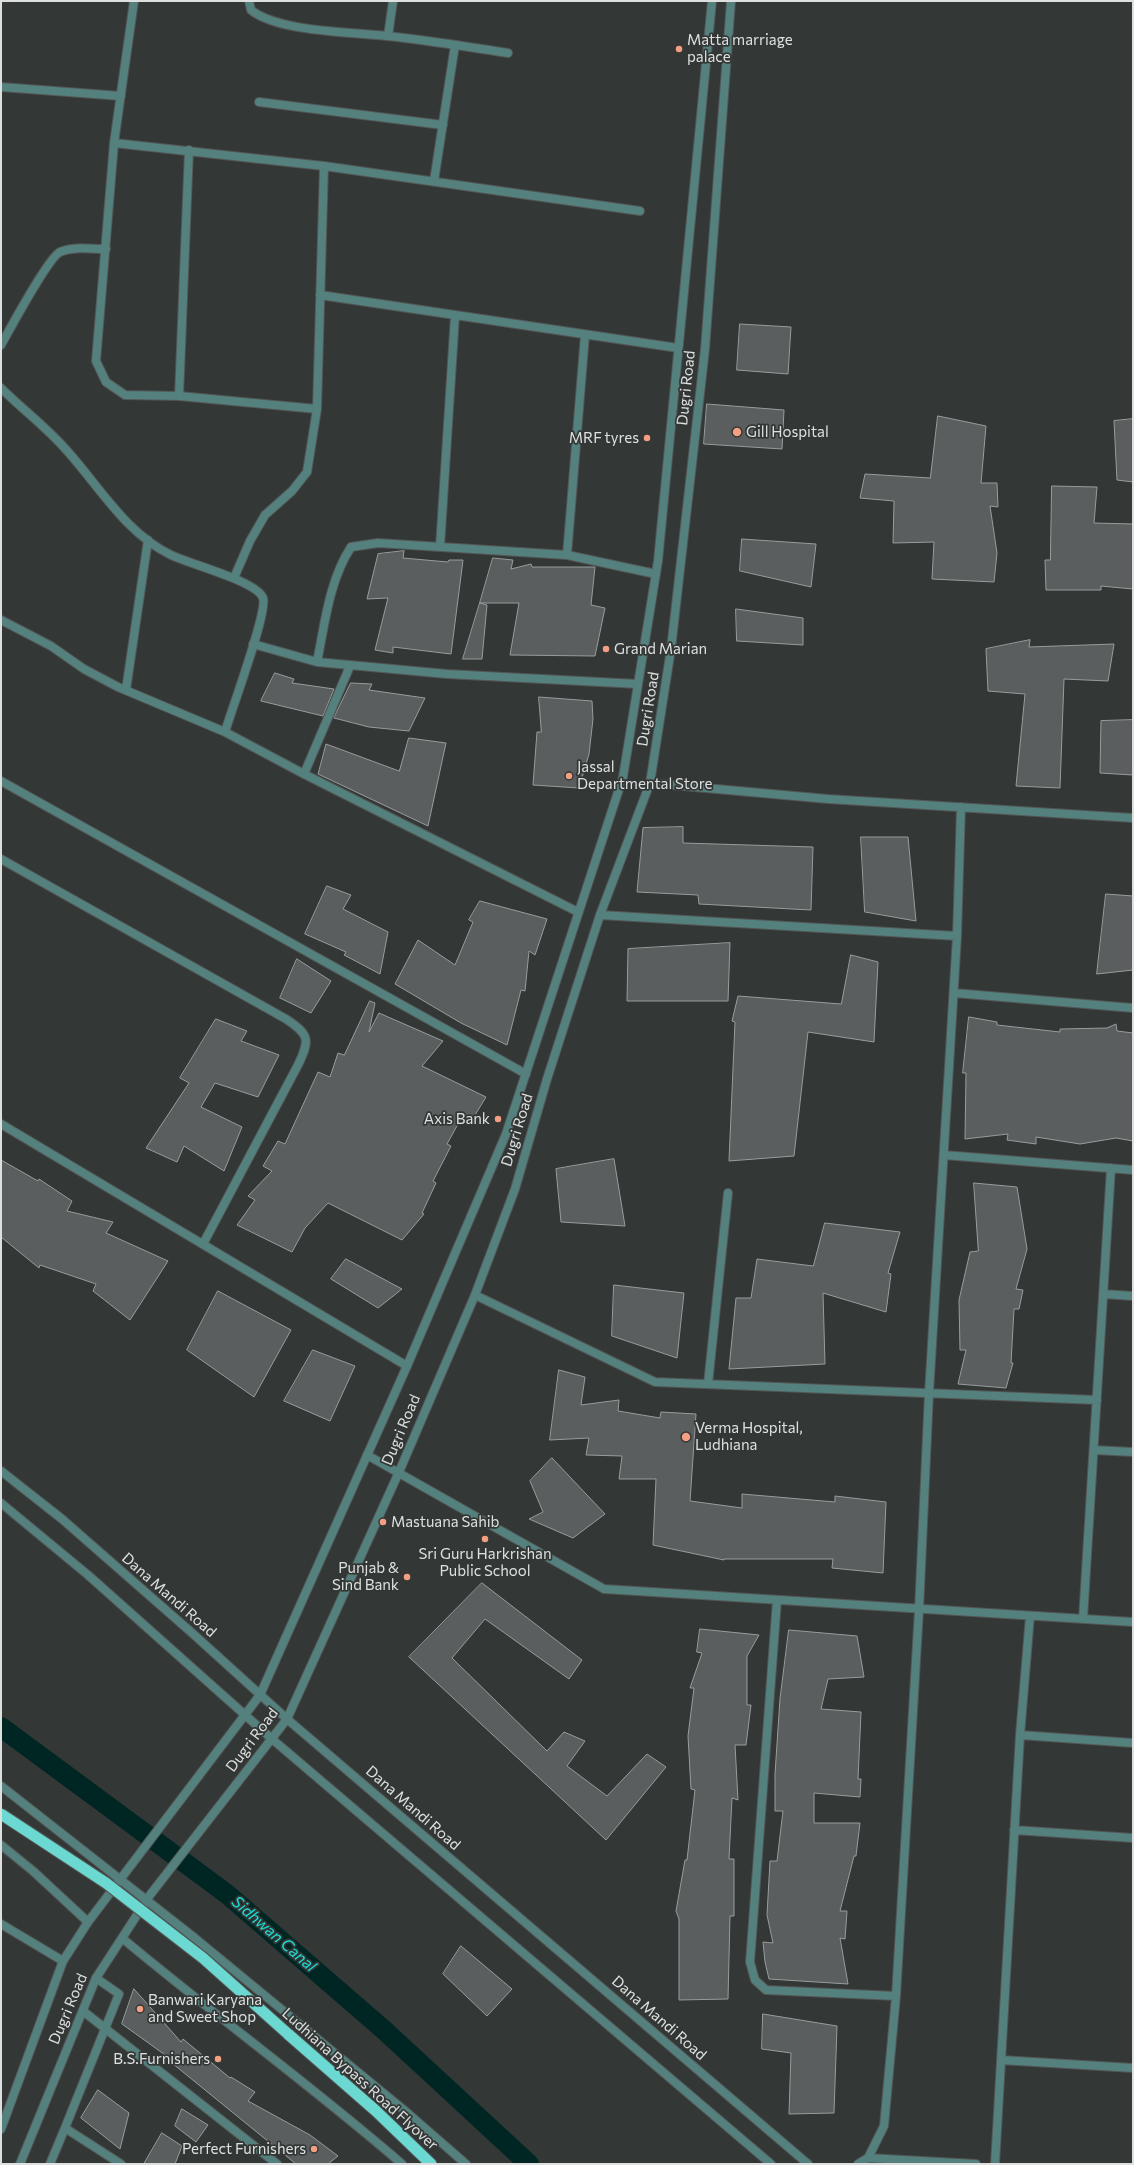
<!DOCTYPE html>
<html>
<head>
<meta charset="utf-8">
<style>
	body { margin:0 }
	#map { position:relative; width:1134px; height:2165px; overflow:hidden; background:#333736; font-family:Commissioner,sans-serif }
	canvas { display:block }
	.frame { position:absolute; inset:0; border:2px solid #dde0df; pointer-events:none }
</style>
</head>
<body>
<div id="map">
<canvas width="1134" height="2165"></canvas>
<div class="frame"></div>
</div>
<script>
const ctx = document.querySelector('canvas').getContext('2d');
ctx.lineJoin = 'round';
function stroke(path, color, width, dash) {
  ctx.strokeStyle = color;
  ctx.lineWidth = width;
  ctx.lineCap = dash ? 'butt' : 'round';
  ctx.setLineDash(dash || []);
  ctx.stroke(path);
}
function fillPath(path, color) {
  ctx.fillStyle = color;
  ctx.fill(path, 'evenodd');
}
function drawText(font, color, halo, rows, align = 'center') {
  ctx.font = font + ' Commissioner,sans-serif';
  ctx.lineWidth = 3.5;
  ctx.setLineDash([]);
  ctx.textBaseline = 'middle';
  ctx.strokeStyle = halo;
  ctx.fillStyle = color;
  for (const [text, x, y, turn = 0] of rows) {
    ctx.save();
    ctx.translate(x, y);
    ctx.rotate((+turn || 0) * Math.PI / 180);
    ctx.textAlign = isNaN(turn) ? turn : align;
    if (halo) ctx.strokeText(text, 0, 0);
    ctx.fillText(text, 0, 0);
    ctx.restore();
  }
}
stroke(new Path2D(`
	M 1,1727 L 227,1894 L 384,2030 L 529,2164`), '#002624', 20);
const building = new Path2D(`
	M 740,324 L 791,327 L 788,374 L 737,370 Z
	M 707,404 L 784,410 L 782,449 L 704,444 Z
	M 938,416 L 986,426 L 981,483 L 997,483 L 998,507 L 990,506 L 997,553 L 994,582 L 932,579 L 934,542 L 893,543 L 894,501 L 860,498 L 865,474 L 930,478 Z
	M 1133,419 L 1133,482 L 1117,480 L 1114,421 Z
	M 1052,486 L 1097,487 L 1094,523 L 1133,524 L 1133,589 L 1101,586 L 1101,590 L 1046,590 L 1045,560 L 1050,560 Z
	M 742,539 L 816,544 L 811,587 L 740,571 Z
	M 404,551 L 403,558 L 448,562 L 449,560 L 463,560 L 451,654 L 393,647 L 393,653 L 375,650 L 388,598 L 367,599 L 378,554 Z
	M 493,558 L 513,560 L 511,569 L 531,564 L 532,567 L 595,567 L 591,605 L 605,608 L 595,656 L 510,655 L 519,603 L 480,603 Z
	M 480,603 L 487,605 L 482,659 L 463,659 Z
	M 736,609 L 803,618 L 803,645 L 737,641 Z
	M 1030,640 L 1029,647 L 1114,644 L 1108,681 L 1064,679 L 1060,788 L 1016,786 L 1025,694 L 988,691 L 986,649 Z
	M 275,673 L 294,679 L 292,683 L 334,689 L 323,716 L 261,701 Z
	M 351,683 L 372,684 L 369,690 L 425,698 L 409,731 L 369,727 L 334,718 Z
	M 539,697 L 592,701 L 593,719 L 589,754 L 579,788 L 533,785 L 537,732 L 541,732 Z
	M 1133,720 L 1133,775 L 1100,773 L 1101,721 Z
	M 409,738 L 446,743 L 428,826 L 318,774 L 326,744 L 399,771 Z
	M 683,827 L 683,843 L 813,847 L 811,910 L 699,904 L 698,895 L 637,892 L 643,828 Z
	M 861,837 L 908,837 L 916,921 L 865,912 Z
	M 327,886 L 351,895 L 343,909 L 388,932 L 380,974 L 344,955 L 346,952 L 305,934 Z
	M 1106,894 L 1133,896 L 1133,970 L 1097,974 Z
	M 480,901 L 547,919 L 535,955 L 529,951 L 525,991 L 521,990 L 507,1045 L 461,1023 L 395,984 L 418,940 L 455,965 L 473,922 L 469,920 Z
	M 730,943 L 728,1001 L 627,1001 L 628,949 Z
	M 851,955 L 878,962 L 874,1042 L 808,1032 L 794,1156 L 729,1161 L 735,1022 L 732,1021 L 738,996 L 841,1004 Z
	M 297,959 L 331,981 L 311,1013 L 280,998 Z
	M 370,1001 L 375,1003 L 369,1032 L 379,1013 L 443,1041 L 422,1066 L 486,1097 L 472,1120 L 463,1115 L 447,1144 L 451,1146 L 433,1181 L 436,1183 L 422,1213 L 424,1214 L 402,1240 L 328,1203 L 305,1228 L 292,1252 L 237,1225 L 255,1200 L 248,1196 L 272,1171 L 263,1166 L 278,1141 L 285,1144 L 318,1072 L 330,1077 L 338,1053 L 344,1055 Z
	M 969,1017 L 997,1022 L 997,1025 L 1060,1032 L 1060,1029 L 1107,1028 L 1116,1024 L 1117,1031 L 1133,1033 L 1133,1141 L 1116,1138 L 1080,1144 L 1036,1137 L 1036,1144 L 1007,1140 L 1008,1134 L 965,1139 L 966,1073 L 963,1073 Z
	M 216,1019 L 247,1031 L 241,1041 L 279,1055 L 258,1097 L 215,1083 L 201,1107 L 242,1127 L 224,1171 L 184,1146 L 177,1162 L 146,1148 L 189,1083 L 180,1078 Z
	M 614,1159 L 625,1226 L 561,1222 L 556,1169 Z
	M 1,1160 L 38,1181 L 39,1179 L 72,1201 L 67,1211 L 113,1222 L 106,1233 L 168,1261 L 130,1320 L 93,1291 L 96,1284 L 40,1265 L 39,1268 L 1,1237 Z
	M 974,1183 L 1017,1187 L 1027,1249 L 1016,1289 L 1023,1290 L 1019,1309 L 1014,1309 L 1011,1363 L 1013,1363 L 1006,1388 L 958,1384 L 966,1350 L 960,1350 L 959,1300 L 970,1252 L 978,1251 Z
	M 825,1223 L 900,1232 L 888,1273 L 891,1274 L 886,1312 L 823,1293 L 825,1364 L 729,1369 L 736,1298 L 751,1298 L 757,1259 L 813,1266 Z
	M 346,1259 L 402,1289 L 378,1308 L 331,1279 Z
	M 614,1285 L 684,1293 L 677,1358 L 612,1336 Z
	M 218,1291 L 291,1330 L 254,1397 L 187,1350 Z
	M 313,1350 L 355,1366 L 330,1421 L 284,1401 Z
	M 559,1370 L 585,1377 L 581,1405 L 619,1400 L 618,1411 L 660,1418 L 661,1412 L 696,1414 L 690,1501 L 742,1508 L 742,1494 L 835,1502 L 835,1496 L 886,1502 L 883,1573 L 832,1568 L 833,1559 L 724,1559 L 724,1560 L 653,1545 L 656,1479 L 619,1479 L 622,1456 L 586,1455 L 589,1438 L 550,1440 Z
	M 552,1458 L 605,1514 L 573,1538 L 529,1519 L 543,1512 L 530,1481 Z
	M 482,1583 L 582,1660 L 569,1679 L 485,1619 L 452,1658 L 547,1751 L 564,1732 L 585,1741 L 567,1766 L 607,1796 L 647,1754 L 666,1767 L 606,1840 L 409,1657 Z
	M 700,1629 L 759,1635 L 747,1656 L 747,1705 L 751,1705 L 746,1745 L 735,1745 L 738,1800 L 732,1798 L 729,1859 L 734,1859 L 734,1916 L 730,1916 L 728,1999 L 679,2000 L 679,1919 L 676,1911 L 685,1860 L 687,1860 L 695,1790 L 691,1789 L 688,1736 L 694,1688 L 690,1688 L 702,1653 L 697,1652 Z
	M 789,1630 L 857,1636 L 864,1677 L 828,1679 L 821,1709 L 861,1712 L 858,1779 L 861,1779 L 860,1797 L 814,1793 L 814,1823 L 860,1823 L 856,1856 L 854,1856 L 840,1911 L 847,1911 L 845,1939 L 840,1938 L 848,1984 L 769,1979 L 765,1962 L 763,1942 L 773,1943 L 767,1915 L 770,1861 L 777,1861 L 783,1811 L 775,1811 L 775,1774 L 780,1699 Z
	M 461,1946 L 512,1989 L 487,2016 L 443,1974 Z
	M 134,1989 L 181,2042 L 183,2039 L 230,2078 L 231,2077 L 255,2092 L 248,2101 L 310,2135 L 338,2156 L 328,2164 L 296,2164 L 167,2059 L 168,2057 L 122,2024 Z
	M 763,2014 L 837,2026 L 834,2113 L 789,2114 L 791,2053 L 762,2049 Z
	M 98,2090 L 129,2113 L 120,2149 L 81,2118 Z
	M 182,2109 L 208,2125 L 196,2142 L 175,2126 Z
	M 162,2133 L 182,2146 L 175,2164 L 144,2164 Z`);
fillPath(building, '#5a5e5e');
stroke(building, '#989d9c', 1);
const minor = new Path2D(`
	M 134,1 L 114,143 L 324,166 L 640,211
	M 249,1 L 251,10 C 278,32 351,32 387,36 C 427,40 468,47 508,53
	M 388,36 L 393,1
	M 1,87 L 121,96
	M 259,102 L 443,125
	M 114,143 L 96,361 L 106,382 L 125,395 L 179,396 L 189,150
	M 434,181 L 455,45
	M 320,295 L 678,348
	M 1,345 C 10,329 48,258 60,252 C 73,246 92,249 106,249
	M 1,388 C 23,410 49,429 69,453 C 101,489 126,533 171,555 C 189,564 257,581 263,598 C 268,612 231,711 225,732
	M 179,396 L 317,409
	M 440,547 L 455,316
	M 567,555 L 656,574
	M 234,578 L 250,541 L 265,515 L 292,491 L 307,472 L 317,409 L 324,166
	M 1,620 L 51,646 L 84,669 L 118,687 L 225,732 L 304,774 L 578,912
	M 253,644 L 317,662 L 447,674 L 638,684
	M 317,662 C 325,623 329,581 351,547 L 378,543 L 567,555 L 585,335
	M 126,690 L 148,540
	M 304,774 L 350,666
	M 1,781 L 526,1074
	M 650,783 L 828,799 L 1133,818
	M 1,859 L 286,1019 C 310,1035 310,1040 298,1065 L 203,1244
	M 600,915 L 957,936
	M 954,993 L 1133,1008
	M 1,1124 L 407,1366
	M 944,1155 L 1133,1170
	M 1103,1294 L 1133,1296
	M 475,1295 L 655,1382 L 1097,1400
	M 708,1384 L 728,1193
	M 1094,1450 L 1133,1452
	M 367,1455 L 604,1589 L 1133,1622
	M 777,1600 L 750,1962 L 755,1980 L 766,1990 L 896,1996
	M 1030,1616 L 1020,1735 L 1133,1743
	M 1083,1619 L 1111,1168
	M 1014,1830 L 1133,1838
	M 1,1924 L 63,1961
	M 96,1978 L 119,1994 L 65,2128 L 121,2164
	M 83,2011 L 277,2164
	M 1001,2060 L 1133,2068
	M 868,2158 L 976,2164
	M 50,2164 L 65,2128
	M 858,2164 L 868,2158 L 884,2126 L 896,1996 L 919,1610 L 929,1393 L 957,936 L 961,807
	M 995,2164 L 1020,1735`);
const tertiary = new Path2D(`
	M 1,1471 L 62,1519 L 191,1632 L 287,1719 L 808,2164
	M 1,1503 L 88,1575 L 272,1739 L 771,2164
	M 1,1786 L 196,1939 L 404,2110 L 466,2164
	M 1,1845 L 33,1871 L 88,1922
	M 122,1938 C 214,2015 311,2085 402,2164
	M 1,2129 L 63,1961 L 88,1922 L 260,1695 L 407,1366 L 506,1134 L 623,777 L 658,561 L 712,1
	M 20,2164 L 96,1978 L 150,1895 L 287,1719 L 399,1472 L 475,1295 L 515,1189 L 547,1079 L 600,915 L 650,783 L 671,649 L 705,349 L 731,1`);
const trunk = new Path2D(`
	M 288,2034 L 376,2111 L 431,2164`);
stroke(minor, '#525554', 10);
stroke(tertiary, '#525554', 10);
stroke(trunk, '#525554', 13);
stroke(minor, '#54807d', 8);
stroke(tertiary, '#54807d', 8);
stroke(trunk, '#6bd8d1', 11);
const trunkBridge = new Path2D(`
	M 1,1814 L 106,1883 L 203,1958 L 288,2034`);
stroke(trunkBridge, '#525554', 13, []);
stroke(trunkBridge, '#6bd8d1', 11);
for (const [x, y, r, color] of [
	[679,49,4,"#f39f83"],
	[737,432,5,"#f39f83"],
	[647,438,4,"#f39f83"],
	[606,649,4,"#f39f83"],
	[569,776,4,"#f39f83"],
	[498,1119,4,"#f39f83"],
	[686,1437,5,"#f39f83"],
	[383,1522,4,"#f39f83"],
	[485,1539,4,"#f39f83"],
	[407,1577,4,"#f39f83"],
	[140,2009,4,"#f39f83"],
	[218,2059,4,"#f39f83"],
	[314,2149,4,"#f39f83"]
]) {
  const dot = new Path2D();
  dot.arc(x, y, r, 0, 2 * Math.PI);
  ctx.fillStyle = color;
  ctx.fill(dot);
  stroke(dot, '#333736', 1.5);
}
drawText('15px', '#dde0df', '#333736', [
	["Matta marriage",687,40],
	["palace",687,57],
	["Gill Hospital",746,432],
	["MRF tyres",639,438,"right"],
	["Grand Marian",614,649],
	["Jassal",577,767],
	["Departmental Store",577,784],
	["Axis Bank",490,1119,"right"],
	["Verma Hospital,",695,1428],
	["Ludhiana",695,1445],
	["Mastuana Sahib",391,1522],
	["Sri Guru Harkrishan",485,1554,"center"],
	["Public School",485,1571,"center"],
	["Punjab &",399,1568,"right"],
	["Sind Bank",399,1585,"right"],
	["Banwari Karyana",148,2000],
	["and Sweet Shop",148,2017],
	["B.S.Furnishers",210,2059,"right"],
	["Perfect Furnishers",306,2149,"right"]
], 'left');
drawText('15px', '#dde0df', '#333736', [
	["Dugri Road",686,388,-84],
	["Dugri Road",648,709,-81],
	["Dugri Road",517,1130,-73],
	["Dugri Road",401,1430,-67],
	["Dana Mandi Road",169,1595,41],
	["Dugri Road",252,1740,-53],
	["Dana Mandi Road",413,1808,41],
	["Dugri Road",68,2009,-67],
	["Dana Mandi Road",659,2018,41],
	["Ludhiana Bypass Road Flyover",360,2079,42]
]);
drawText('italic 16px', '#1ae1d8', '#333736', [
	["Sidhwan Canal",274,1934,41]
]);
</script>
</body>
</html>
